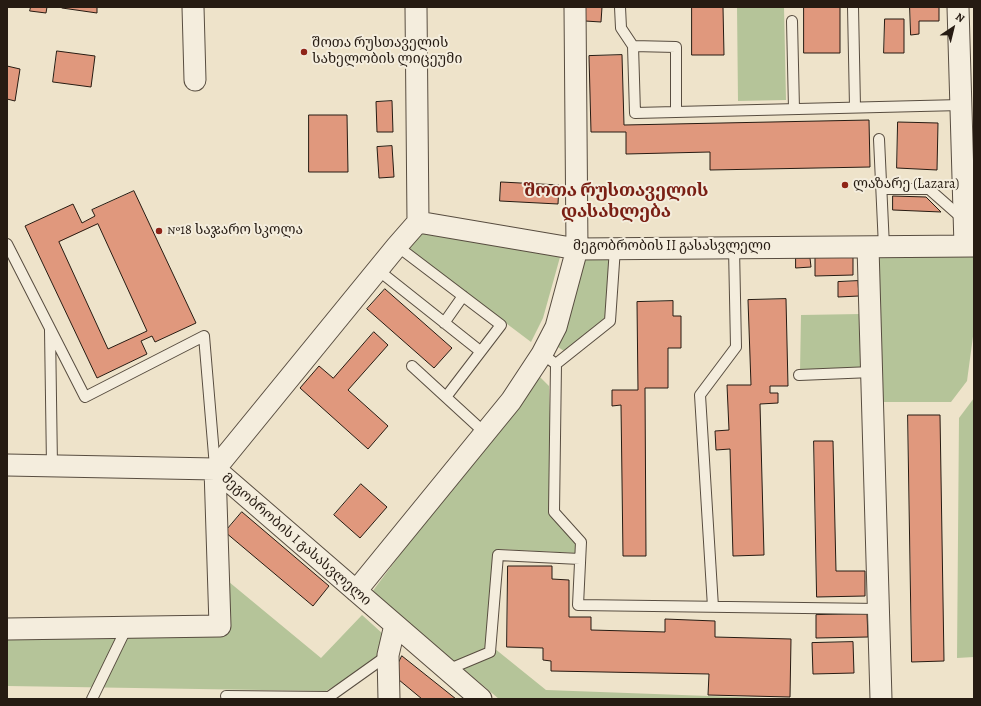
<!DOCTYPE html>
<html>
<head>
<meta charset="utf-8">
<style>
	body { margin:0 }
	#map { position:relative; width:981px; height:706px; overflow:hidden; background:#eee3ca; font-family:Alegreya,serif }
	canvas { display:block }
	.frame { position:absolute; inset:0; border:8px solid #261b12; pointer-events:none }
	.north { position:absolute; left:933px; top:8px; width:40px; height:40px; -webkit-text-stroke:3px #f4eddd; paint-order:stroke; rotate:35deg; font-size:11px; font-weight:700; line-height:16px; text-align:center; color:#261b12 }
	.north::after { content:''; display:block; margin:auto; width:14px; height:18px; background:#261b12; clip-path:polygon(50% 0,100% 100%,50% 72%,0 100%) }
</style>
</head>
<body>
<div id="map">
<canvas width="981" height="706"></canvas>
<div class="frame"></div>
<div class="north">N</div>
</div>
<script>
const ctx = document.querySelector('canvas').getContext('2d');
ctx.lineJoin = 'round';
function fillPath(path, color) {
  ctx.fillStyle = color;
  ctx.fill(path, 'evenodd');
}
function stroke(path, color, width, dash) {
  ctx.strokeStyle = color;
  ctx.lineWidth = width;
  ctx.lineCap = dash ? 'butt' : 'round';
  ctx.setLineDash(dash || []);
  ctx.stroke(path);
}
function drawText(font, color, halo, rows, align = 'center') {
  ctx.font = font + ' Alegreya,"Noto Serif Georgian",serif';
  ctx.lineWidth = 4;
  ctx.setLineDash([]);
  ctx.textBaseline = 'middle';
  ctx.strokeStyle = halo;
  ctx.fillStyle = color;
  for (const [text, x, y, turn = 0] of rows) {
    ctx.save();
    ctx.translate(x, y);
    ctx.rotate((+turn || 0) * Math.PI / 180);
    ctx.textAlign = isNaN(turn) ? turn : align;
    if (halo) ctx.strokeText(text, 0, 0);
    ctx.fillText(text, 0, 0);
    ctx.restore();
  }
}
fillPath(new Path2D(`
	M 737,7 L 784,7 L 786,100 L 738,101 Z
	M 424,227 L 562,250 L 543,318 L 531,342 L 405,247 Z
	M 974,252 L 974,329 L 967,381 L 951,402 L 878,402 L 873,253 Z
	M 580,257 L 611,257 L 607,316 L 564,351 L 552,343 Z
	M 861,314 L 863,370 L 800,372 L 801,315 Z
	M 536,373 L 549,386 L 553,519 L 575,541 L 576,553 L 497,549 L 489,644 L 546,690 L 790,699 L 499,699 L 372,592 Z
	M 974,398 L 974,657 L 957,658 L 959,418 Z
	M 223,577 L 321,658 L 362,615 L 383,634 L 377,661 L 326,691 L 8,686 L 7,637 L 224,634 Z`), '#b5c499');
const building = new Path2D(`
	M 31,7 L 47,7 L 46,13 L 30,11 Z
	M 62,7 L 97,7 L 97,13 L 62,8 Z
	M 585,7 L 602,7 L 601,22 L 585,21 Z
	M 692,7 L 723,7 L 724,55 L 692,55 Z
	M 804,7 L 840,7 L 840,53 L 804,53 Z
	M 910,7 L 939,7 L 939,21 L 919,21 L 919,34 L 911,35 Z
	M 885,19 L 904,19 L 904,53 L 884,53 Z
	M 57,51 L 95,56 L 91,87 L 53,82 Z
	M 622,55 L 624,125 L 869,120 L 870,167 L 710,170 L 710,152 L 626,154 L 626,132 L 591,132 L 589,56 Z
	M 7,66 L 20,69 L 15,101 L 7,99 Z
	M 392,101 L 393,132 L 377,132 L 376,102 Z
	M 309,115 L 347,115 L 348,172 L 309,172 Z
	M 898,122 L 938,123 L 937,170 L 897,168 Z
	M 392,146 L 394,177 L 379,178 L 377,147 Z
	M 501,182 L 559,185 L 558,204 L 500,201 Z
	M 134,191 L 196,323 L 155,342 L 152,336 L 141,341 L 147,354 L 97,378 L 25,226 L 73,204 L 82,223 L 95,216 L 92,210 ZM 98,224 L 147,331 L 108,349 L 59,242 Z
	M 893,196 L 926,197 L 941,212 L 893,210 Z
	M 853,257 L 853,275 L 815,276 L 815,258 Z
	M 796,258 L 810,258 L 811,267 L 796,268 Z
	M 858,281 L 859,296 L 838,297 L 838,282 Z
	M 385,289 L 452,348 L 434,368 L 367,309 Z
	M 786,299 L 788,386 L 770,386 L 770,393 L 778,393 L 778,403 L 760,404 L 764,555 L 733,556 L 730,449 L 716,450 L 715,431 L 729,430 L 727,385 L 751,385 L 748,300 Z
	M 673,301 L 673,316 L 681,316 L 681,348 L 668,348 L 668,388 L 645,388 L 646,556 L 623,556 L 621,405 L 612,406 L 612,390 L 638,390 L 637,302 Z
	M 374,332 L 388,345 L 348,390 L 388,426 L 368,449 L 300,388 L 319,366 L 333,378 Z
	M 908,415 L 940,415 L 944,661 L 912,662 Z
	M 814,441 L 833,441 L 836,571 L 865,571 L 865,596 L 817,597 Z
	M 361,484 L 387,507 L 360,538 L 334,515 Z
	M 242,512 L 329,586 L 313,606 L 225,532 Z
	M 508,566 L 552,566 L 552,579 L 569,580 L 569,617 L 591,617 L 591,630 L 665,632 L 665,619 L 715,621 L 715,637 L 791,639 L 790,697 L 708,695 L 709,674 L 551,671 L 551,661 L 543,660 L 543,648 L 507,647 Z
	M 867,614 L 868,637 L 816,638 L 816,615 Z
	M 853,642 L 854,673 L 813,674 L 812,643 Z
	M 402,656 L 456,699 L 422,699 L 393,675 Z`);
fillPath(building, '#e0987d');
stroke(building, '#261b12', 1);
const lane = new Path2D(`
	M 620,7 L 621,28 L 633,46 L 635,113 L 961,105
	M 853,7 L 855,107
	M 792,21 L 794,109
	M 633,46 L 676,47 L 676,112
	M 879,139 L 884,247
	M 882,189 L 929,189 L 963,219
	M 7,244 L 85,397 L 204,336 L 215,467
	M 397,246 L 501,325 L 446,397
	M 378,270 L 480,351
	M 444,323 L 463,296
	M 50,330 L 52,466
	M 542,354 L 556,364 L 554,512 L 581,542 L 578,605 L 879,609
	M 556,364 L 610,321 L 615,248
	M 412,366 L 485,433
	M 799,375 L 872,372
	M 713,607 L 700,395 L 736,347 L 734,248
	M 447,670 L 490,652 L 498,555 L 580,559
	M 226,696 L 329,697 L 388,655
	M 92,699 L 127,627`);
const street = new Path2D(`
	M 193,7 L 195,80
	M 416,7 L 418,222
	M 958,7 L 965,246
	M 418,222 L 577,249 L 974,246
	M 868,247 L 881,699
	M 7,465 L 215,469 L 481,699
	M 356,591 L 511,401 L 542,354 L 556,327 L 577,249 L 575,7
	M 7,629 L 220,626 L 215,469 L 397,246 L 418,222
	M 389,699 L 388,655 L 395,625`);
stroke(lane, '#584d40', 12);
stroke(street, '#584d40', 23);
stroke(lane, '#f4eddd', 10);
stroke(street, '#f4eddd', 21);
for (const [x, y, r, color] of [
	[304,52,4,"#8f2418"],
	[845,185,4,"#8f2418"],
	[159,231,4,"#8f2418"]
]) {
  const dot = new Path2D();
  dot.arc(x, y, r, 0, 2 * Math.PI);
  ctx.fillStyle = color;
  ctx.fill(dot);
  stroke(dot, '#f4eddd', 1.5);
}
drawText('14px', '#261b12', '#f4eddd', [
	["შოთა რუსთაველის",312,44],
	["სახელობის ლიცეუმი",312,60],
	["ლაზარე (Lazara)",853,185],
	["№18 საჯარო სკოლა",167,231]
], 'left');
drawText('14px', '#261b12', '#f4eddd', [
	["მეგობრობის II გასასვლელი",672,247],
	["მეგობრობის I გასასვლელი",296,540,41]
]);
drawText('bold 18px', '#7a1f14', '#f4eddd', [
	["შოთა რუსთაველის",616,192],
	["დასახლება",616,213]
]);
</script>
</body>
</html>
